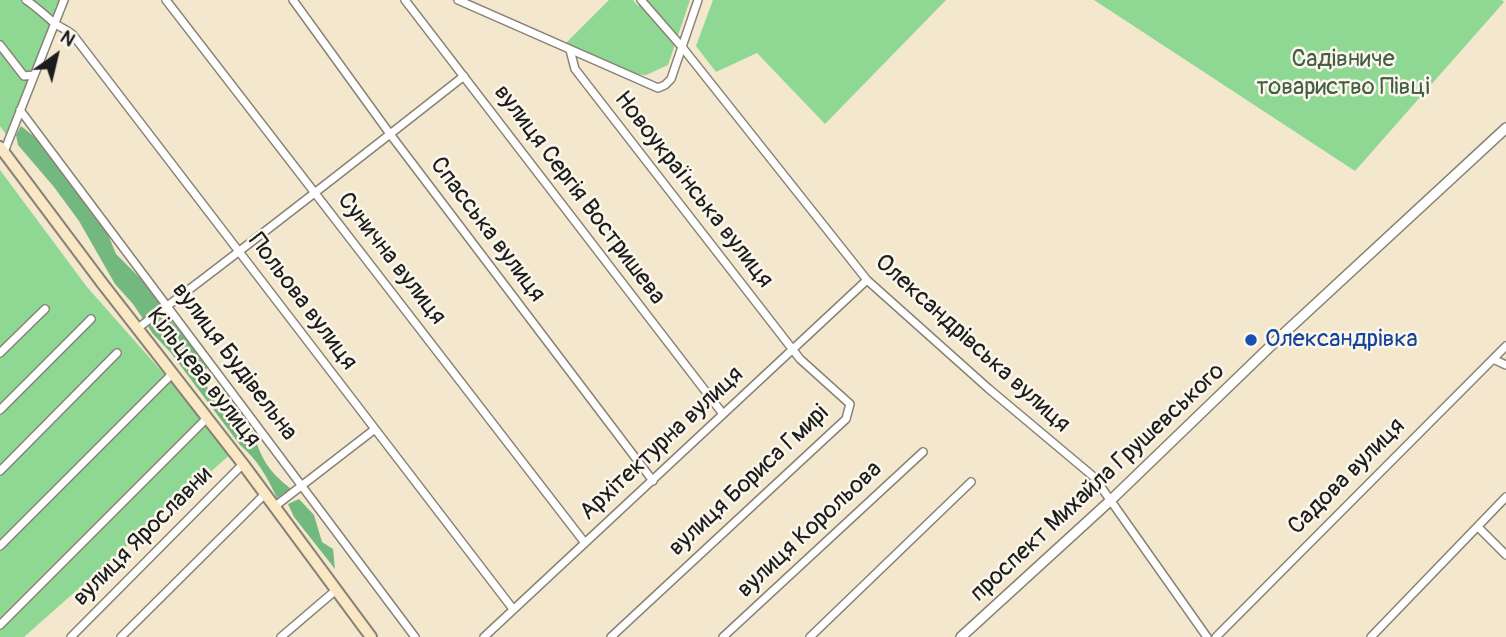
<!DOCTYPE html>
<html>
<head>
<meta charset="utf-8">
<style>
	body { margin:0 }
	#map { position:relative; width:1506px; height:637px; overflow:hidden; background:#f3e7ce; font-family:Pangolin,sans-serif }
	canvas { display:block }
	.north { position:absolute; left:21px; top:21px; width:70px; height:70px; -webkit-text-stroke:5px #fbf7ec; paint-order:stroke; rotate:34deg; font-size:19px; font-weight:700; line-height:28px; text-align:center; color:#1c1c1c }
	.north::after { content:''; display:block; margin:auto; width:24px; height:32px; background:#1c1c1c; clip-path:polygon(50% 0,100% 100%,50% 72%,0 100%) }
</style>
</head>
<body>
<div id="map">
<canvas width="1506" height="637"></canvas>
<div class="north">N</div>
</div>
<script>
const ctx = document.querySelector('canvas').getContext('2d');
ctx.lineJoin = 'round';
function fillPath(path, color) {
  ctx.fillStyle = color;
  ctx.fill(path, 'evenodd');
}
function stroke(path, color, width, dash) {
  ctx.strokeStyle = color;
  ctx.lineWidth = width;
  ctx.lineCap = dash ? 'butt' : 'round';
  ctx.setLineDash(dash || []);
  ctx.stroke(path);
}
function drawText(font, color, halo, rows, align = 'center') {
  ctx.font = font + ' Pangolin,sans-serif';
  ctx.lineWidth = 5;
  ctx.setLineDash([]);
  ctx.textBaseline = 'middle';
  ctx.strokeStyle = halo;
  ctx.fillStyle = color;
  for (const [text, x, y, turn = 0] of rows) {
    ctx.save();
    ctx.translate(x, y);
    ctx.rotate((+turn || 0) * Math.PI / 180);
    ctx.textAlign = isNaN(turn) ? turn : align;
    if (halo) ctx.strokeText(text, 0, 0);
    ctx.fillText(text, 0, 0);
    ctx.restore();
  }
}
fillPath(new Path2D(`
	M 0,0 L 64,0 L 9,139 L 0,126 Z
	M 609,0 L 633,0 L 638,6 L 644,0 L 690,0 L 668,65 L 646,75 L 633,74 L 565,44 Z
	M 713,0 L 946,0 L 825,124 L 757,53 L 716,72 L 696,46 Z
	M 1094,0 L 1502,0 L 1504,2 L 1355,171 Z
	M 0,170 L 87,287 L 233,452 L 24,637 L 0,637 Z`), '#8fd894');
fillPath(new Path2D(`
	M 21,126 L 41,142 L 105,227 L 116,254 L 148,286 L 169,318 L 209,366 L 201,375 L 219,409 L 237,429 L 252,430 C 262,459 266,469 291,489 L 277,498 C 267,477 258,460 240,445 L 171,353 L 153,334 L 133,304 L 115,284 L 79,221 L 54,187 L 18,145 L 16,135 Z
	M 299,499 L 314,515 L 322,542 L 333,549 L 335,569 L 294,517 L 288,504 Z`), '#73b87e');
const minor = new Path2D(`
	M 26,0 C 36,7 44,14 53,22 C 59,27 66,29 73,35 L 513,609
	M 166,0 L 585,543
	M 293,0 L 390,134 L 653,481
	M 405,0 L 723,414
	M 458,0 L 658,88 L 665,85 L 671,79 L 698,0
	M 641,0 L 682,47 L 867,280 L 989,389 L 1094,477 L 1207,637
	M 0,45 L 24,76 L 34,75
	M 570,50 L 575,69 L 800,359 L 850,404 L 846,419 L 611,637
	M 20,110 L 415,637
	M 4,152 L 64,0
	M 138,328 C 248,246 356,161 464,76
	M 0,353 L 45,309
	M 1493,359 L 1506,365
	M 0,410 L 91,319
	M 0,471 L 117,353
	M 274,507 L 375,429
	M 1478,527 L 1506,555
	M 0,546 L 173,373
	M 0,625 L 207,418
	M 71,637 L 243,464
	M 121,637 L 265,494
	M 281,637 L 336,590
	M 484,637 L 867,280
	M 723,637 L 923,452
	M 810,637 L 971,482
	M 1216,637 L 1506,346
	M 1371,637 L 1506,497`);
const tertiary = new Path2D(`
	M 961,637 L 1111,500 L 1280,337 L 1506,128`);
const secondary = new Path2D(`
	M 0,147 L 102,283 L 243,464 L 371,637`);
stroke(minor, '#888275', 10);
stroke(tertiary, '#888275', 12);
stroke(secondary, '#888275', 14);
stroke(minor, '#fff', 7);
stroke(tertiary, '#fff', 9);
stroke(secondary, '#fae7c3', 10);
for (const [x, y, r, color] of [
	[1251,340,7,"#1a4fb4"]
]) {
  const dot = new Path2D();
  dot.arc(x, y, r, 0, 2 * Math.PI);
  ctx.fillStyle = color;
  ctx.fill(dot);
  stroke(dot, '#fbf7ec', 2.5);
}
drawText('24px', '#445e46', '#fbf7ec', [
	["Садівниче",1343,60],
	["товариство Півці",1343,88]
]);
drawText('24px', '#1c1c1c', '#fbf7ec', [
	["Новоукраїнська вулиця",693,190,52],
	["вулиця Сергія Востришева",579,195,53],
	["Спасська вулиця",487,230,53],
	["Сунична вулиця",391,259,52],
	["Польова вулиця",302,302,53],
	["Олександрівська вулиця",972,344,42],
	["вулиця Будівельна",234,362,53],
	["Кільцева вулиця",203,378,52],
	["Архітектурна вулиця",662,444,-43],
	["Садова вулиця",1347,477,-45],
	["вулиця Бориса Гмирі",749,481,-43],
	["проспект Михайла Грушевського",1098,483,-43],
	["вулиця Корольова",810,530,-43],
	["вулиця Ярославни",143,537,-45]
]);
drawText('24px', '#164399', '#fbf7ec', [
	["Олександрівка",1265,340]
], 'left');
</script>
</body>
</html>
